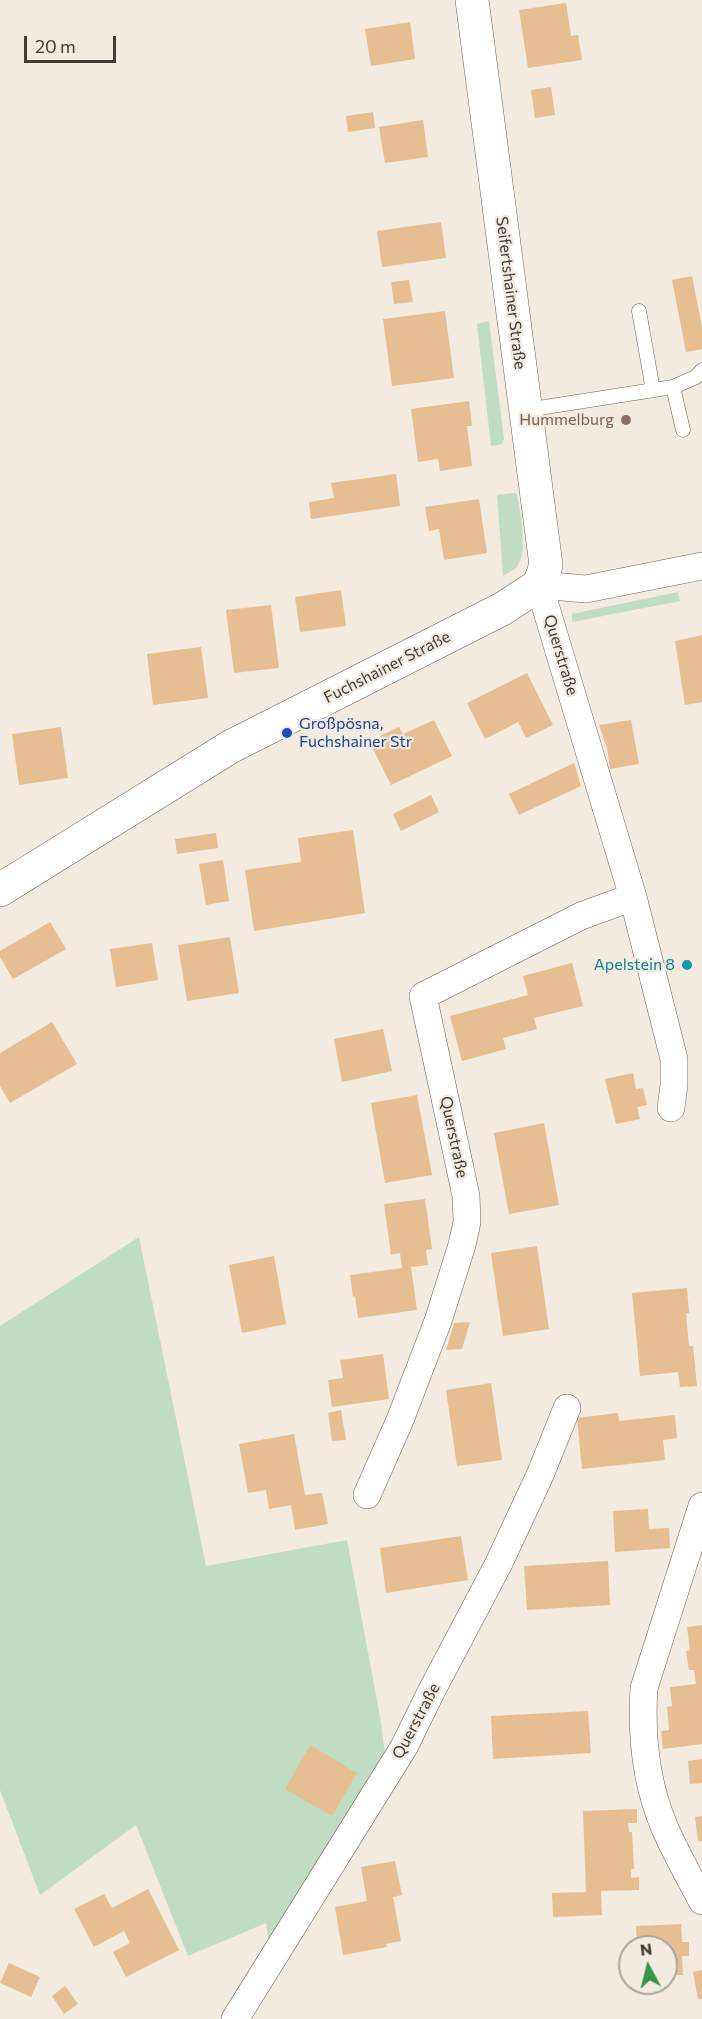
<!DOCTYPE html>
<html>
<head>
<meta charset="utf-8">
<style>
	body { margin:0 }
	#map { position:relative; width:702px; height:2019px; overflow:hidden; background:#f3eae0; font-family:Commissioner,sans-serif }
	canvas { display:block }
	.north { position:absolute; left:618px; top:1935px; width:60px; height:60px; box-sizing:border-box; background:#f3eae0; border:2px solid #aba49c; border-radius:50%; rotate:353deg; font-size:16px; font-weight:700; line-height:24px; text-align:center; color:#3f3b37 }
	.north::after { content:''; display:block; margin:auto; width:21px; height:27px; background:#359549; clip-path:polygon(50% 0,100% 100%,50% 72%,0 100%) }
	.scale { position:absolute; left:24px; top:36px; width:92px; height:27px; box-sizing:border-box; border:3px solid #3f3b37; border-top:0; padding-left:8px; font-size:18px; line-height:21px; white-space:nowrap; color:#3f3b37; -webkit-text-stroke:4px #f3eae0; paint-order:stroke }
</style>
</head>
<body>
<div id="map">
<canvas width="702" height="2019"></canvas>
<div class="north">N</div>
<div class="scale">20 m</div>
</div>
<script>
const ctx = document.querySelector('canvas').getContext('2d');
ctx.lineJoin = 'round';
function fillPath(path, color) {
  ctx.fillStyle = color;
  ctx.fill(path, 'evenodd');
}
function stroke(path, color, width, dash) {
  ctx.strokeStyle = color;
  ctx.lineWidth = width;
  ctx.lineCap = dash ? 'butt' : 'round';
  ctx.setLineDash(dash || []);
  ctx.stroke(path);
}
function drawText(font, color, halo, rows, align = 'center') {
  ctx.font = font + ' Commissioner,sans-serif';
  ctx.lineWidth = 4.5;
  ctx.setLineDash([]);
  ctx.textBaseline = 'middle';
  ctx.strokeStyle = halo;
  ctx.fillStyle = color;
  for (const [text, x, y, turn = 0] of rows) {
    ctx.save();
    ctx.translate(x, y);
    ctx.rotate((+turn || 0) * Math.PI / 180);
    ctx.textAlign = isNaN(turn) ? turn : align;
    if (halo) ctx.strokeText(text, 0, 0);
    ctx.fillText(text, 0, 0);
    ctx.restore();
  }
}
fillPath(new Path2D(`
	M 489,321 L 504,439 L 502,444 L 491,446 L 477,324 Z
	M 514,493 L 517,494 C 520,511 528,551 518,565 C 515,570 508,573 503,576 L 497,495 Z
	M 678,592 L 680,601 L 572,622 L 572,614 Z
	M 139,1237 L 206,1566 L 347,1540 L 381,1722 L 385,1756 L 269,1944 L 266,1923 L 188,1956 L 136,1825 L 40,1895 L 0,1790 L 0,1326 Z`), '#c0dcc2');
fillPath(new Path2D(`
	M 566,3 L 571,36 L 578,35 L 582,60 L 528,68 L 519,10 Z
	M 410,22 L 415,59 L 371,66 L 365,29 Z
	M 551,87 L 555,115 L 535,118 L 531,90 Z
	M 373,112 L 375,128 L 348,132 L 346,116 Z
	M 423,120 L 428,157 L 385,163 L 379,127 Z
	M 441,222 L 446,258 L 382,267 L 377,231 Z
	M 692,276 L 702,327 L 702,349 L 686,352 L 672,280 Z
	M 409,280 L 413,302 L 394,304 L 391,282 Z
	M 445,311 L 454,378 L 392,386 L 383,319 Z
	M 469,401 L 472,426 L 467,426 L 472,466 L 440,471 L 438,459 L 418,462 L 411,409 Z
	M 396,474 L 400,506 L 311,519 L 309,502 L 334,498 L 331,483 Z
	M 479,499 L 487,553 L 444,560 L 439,529 L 429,531 L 425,507 Z
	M 341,590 L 346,626 L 300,632 L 295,597 Z
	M 271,605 L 279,668 L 234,673 L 226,610 Z
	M 702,635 L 702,702 L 685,705 L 675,641 Z
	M 201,647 L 208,698 L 153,705 L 147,654 Z
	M 527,673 L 553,725 L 526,738 L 518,722 L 485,739 L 467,703 Z
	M 434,720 L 452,756 L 391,785 L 373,749 L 384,744 L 380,736 L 399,727 L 403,734 Z
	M 631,720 L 639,764 L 610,769 L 607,748 L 599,725 Z
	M 61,727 L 68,778 L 19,785 L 12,734 Z
	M 574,763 L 581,786 L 519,815 L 509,794 Z
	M 431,795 L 439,812 L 401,831 L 393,814 Z
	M 353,830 L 365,913 L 254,931 L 245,870 L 301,862 L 298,838 Z
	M 216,833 L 218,848 L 177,854 L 175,839 Z
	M 223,860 L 229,901 L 206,905 L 199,864 Z
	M 50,922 L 66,949 L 13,979 L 0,957 L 0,951 Z
	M 230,937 L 239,993 L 187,1001 L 178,945 Z
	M 152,943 L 158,980 L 116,987 L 110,949 Z
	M 572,963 L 583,1006 L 534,1018 L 537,1029 L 503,1038 L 506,1049 L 462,1061 L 450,1016 L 528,995 L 523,976 Z
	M 52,1022 L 77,1064 L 10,1103 L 0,1086 L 0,1053 Z
	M 383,1029 L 392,1071 L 342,1082 L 334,1039 Z
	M 633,1073 L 636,1089 L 643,1088 L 647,1105 L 637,1107 L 640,1119 L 616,1124 L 605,1079 Z
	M 417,1095 L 432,1175 L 385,1183 L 371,1103 Z
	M 544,1123 L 559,1205 L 509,1214 L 494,1133 Z
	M 425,1199 L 432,1249 L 426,1250 L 428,1265 L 411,1267 L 417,1310 L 358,1318 L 355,1296 L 353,1297 L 350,1275 L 402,1268 L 400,1253 L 391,1255 L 384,1204 Z
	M 537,1246 L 549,1329 L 503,1336 L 491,1253 Z
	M 274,1256 L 286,1324 L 242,1333 L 229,1265 Z
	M 687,1288 L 689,1313 L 686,1313 L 689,1346 L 693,1346 L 697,1386 L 680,1387 L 678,1372 L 640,1376 L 632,1293 Z
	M 470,1322 L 462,1349 L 446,1350 L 454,1323 Z
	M 383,1354 L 389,1399 L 332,1407 L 328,1380 L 343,1378 L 340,1360 Z
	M 491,1383 L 502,1460 L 457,1466 L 446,1390 Z
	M 341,1410 L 346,1440 L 332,1441 L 328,1413 Z
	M 618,1413 L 619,1421 L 675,1415 L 677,1438 L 663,1440 L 665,1460 L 582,1469 L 577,1418 Z
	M 294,1434 L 305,1495 L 322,1493 L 328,1524 L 295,1530 L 291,1505 L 269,1509 L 266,1490 L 248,1493 L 239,1444 Z
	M 648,1509 L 649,1529 L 669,1528 L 670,1548 L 615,1552 L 613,1511 Z
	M 461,1536 L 468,1580 L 386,1593 L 380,1548 Z
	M 608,1561 L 610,1605 L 527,1610 L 524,1566 Z
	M 702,1625 L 702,1744 L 663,1749 L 661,1731 L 669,1730 L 667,1707 L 672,1706 L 670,1687 L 696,1684 L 694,1670 L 689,1670 L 686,1651 L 690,1650 L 687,1627 Z
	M 588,1711 L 591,1753 L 493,1759 L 491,1716 Z
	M 310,1745 L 357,1773 L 332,1816 L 285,1789 Z
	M 702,1759 L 702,1783 L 690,1784 L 688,1761 Z
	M 637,1809 L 637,1823 L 628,1823 L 629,1832 L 632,1832 L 634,1869 L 631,1869 L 631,1878 L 639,1877 L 639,1890 L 601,1891 L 602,1915 L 553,1917 L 552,1893 L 586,1892 L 583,1811 Z
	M 702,1816 L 702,1841 L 698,1841 L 695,1817 Z
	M 395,1861 L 402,1895 L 393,1897 L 401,1941 L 386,1944 L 387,1947 L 343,1955 L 335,1907 L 367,1901 L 361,1867 Z
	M 148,1889 L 179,1950 L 126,1977 L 113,1952 L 130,1943 L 124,1931 L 94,1947 L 74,1909 L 104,1894 L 112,1908 Z
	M 681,1924 L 682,1942 L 689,1942 L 689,1956 L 682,1956 L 683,1975 L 669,1975 L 669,1979 L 666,1982 L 666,1947 L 637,1947 L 636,1926 Z
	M 9,1963 L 40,1977 L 31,1997 L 0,1983 Z
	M 702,1970 L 702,1999 L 698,1999 L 693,1972 Z
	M 65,1986 L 78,2004 L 64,2014 L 52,1996 Z`), '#e6be92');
const lane = new Path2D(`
	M 639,311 L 653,390
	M 673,387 L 683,430
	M 526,410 L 673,387 L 696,377 L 702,370`);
const street = new Path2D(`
	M 671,1108 L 674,1085 L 674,1059 L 633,897 L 539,585 L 586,589 L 702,566
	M 367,1495 L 400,1420 L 438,1321 L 462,1245 L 467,1222 L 466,1196 L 423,996 L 581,916 L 633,897
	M 702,1506 L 644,1688 C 641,1734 646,1783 664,1826 C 675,1852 689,1876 702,1901
	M 235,2019 L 404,1747 L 431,1692 L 499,1563 L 540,1475 L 567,1408`);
const secondary = new Path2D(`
	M 0,890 L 230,747 L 502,609 L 539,585 L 546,565 L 472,0`);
stroke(lane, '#696159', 15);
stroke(street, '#696159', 28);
stroke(secondary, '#696159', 34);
stroke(lane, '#fff', 14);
stroke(street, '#fff', 27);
stroke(secondary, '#fff', 33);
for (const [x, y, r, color] of [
	[626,420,6,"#8d6e63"],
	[287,733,6,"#1a4fb4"],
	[687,965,6,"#0f9aa8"]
]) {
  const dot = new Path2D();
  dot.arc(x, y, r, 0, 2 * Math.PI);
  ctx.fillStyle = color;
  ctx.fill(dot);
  stroke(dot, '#f3eae0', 2);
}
drawText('16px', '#3f3b37', '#f3eae0', [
	["Seifertshainer Straße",511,293,83],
	["Querstraße",561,655,73],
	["Fuchshainer Straße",387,667,-27],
	["Querstraße",454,1137,78],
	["Querstraße",416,1721,-62]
]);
drawText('16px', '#785e54', '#f3eae0', [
	["Hummelburg",614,420]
], 'right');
drawText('16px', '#164399', '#f3eae0', [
	["Großpösna,",299,724],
	["Fuchshainer Str",299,742]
], 'left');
drawText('16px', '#0d838f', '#f3eae0', [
	["Apelstein 8",675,965]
], 'right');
</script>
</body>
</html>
